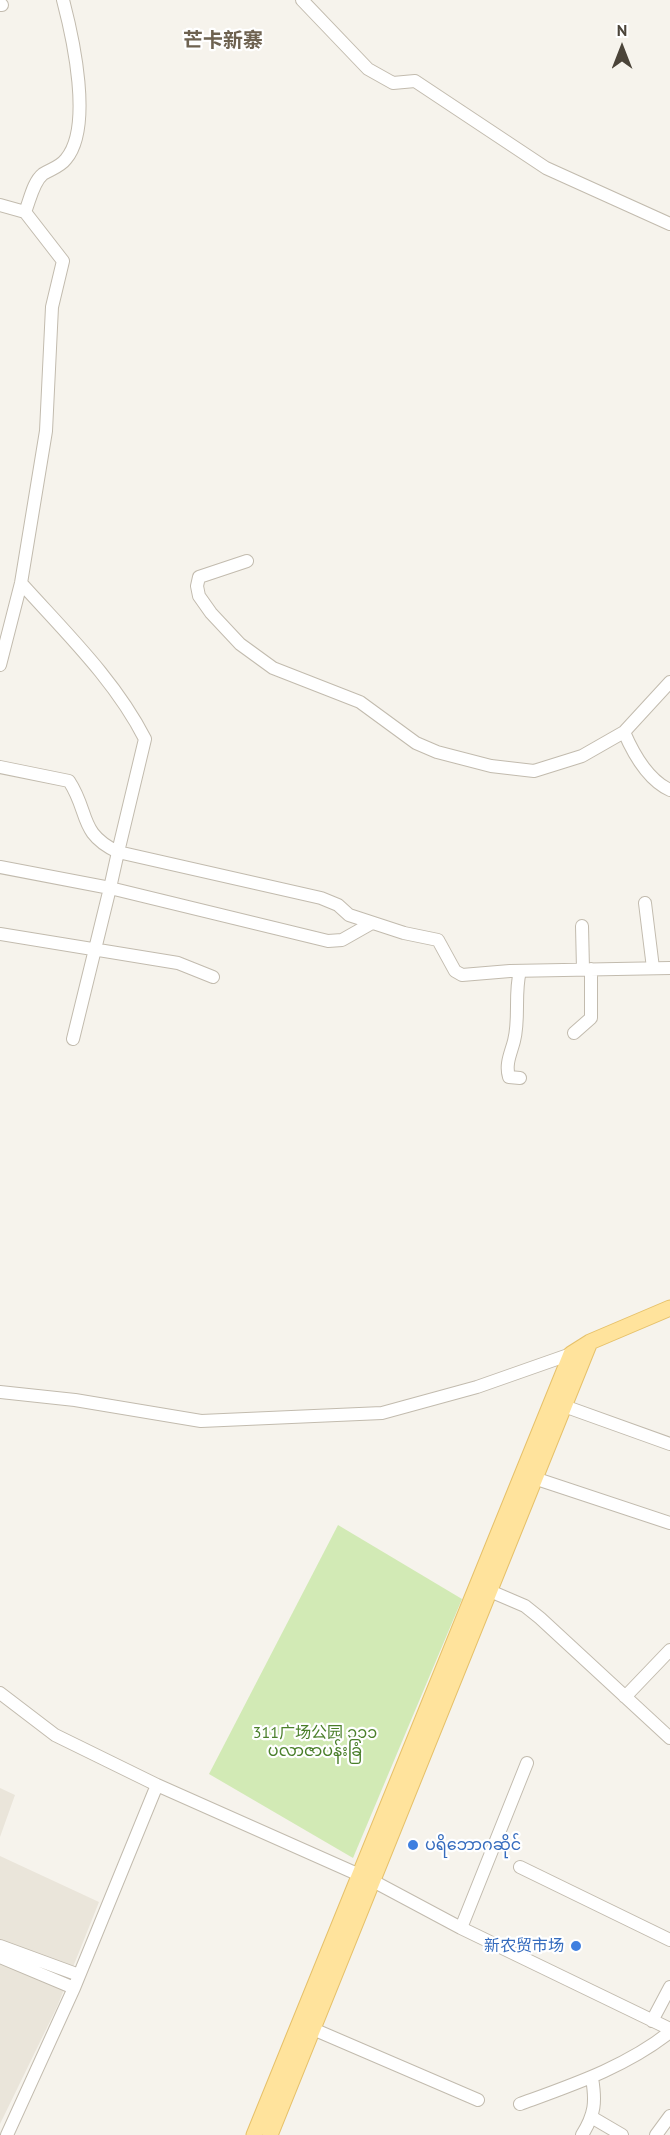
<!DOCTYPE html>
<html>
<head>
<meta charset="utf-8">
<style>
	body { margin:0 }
	#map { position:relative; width:670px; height:2135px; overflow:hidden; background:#f6f3ec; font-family:"PT Sans",sans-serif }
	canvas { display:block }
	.north { position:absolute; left:592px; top:18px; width:60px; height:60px; -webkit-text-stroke:4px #fff; paint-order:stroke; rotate:0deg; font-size:16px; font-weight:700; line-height:24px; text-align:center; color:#4b4439 }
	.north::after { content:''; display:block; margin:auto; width:21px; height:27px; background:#4b4439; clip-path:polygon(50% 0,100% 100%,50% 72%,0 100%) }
</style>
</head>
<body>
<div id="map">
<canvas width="670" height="2135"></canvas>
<div class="north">N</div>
</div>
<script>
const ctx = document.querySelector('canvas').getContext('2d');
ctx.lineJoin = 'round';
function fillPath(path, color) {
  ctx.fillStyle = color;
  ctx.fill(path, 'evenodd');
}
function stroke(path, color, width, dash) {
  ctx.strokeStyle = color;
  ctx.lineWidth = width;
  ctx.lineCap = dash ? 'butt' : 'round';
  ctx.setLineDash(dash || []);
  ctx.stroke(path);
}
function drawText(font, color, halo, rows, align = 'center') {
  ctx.font = font + ' "PT Sans","Noto Sans SC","Noto Sans Myanmar",sans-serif';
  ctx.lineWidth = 4.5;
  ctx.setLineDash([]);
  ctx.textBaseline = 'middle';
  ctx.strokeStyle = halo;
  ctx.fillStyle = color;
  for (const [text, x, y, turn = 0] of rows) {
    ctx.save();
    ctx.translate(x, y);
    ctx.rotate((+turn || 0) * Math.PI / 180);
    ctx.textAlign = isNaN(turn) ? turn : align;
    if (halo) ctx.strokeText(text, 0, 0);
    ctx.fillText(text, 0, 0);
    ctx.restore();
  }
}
fillPath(new Path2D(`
	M 0,1788 L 15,1795 L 0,1837 Z
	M 0,1856 L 99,1902 L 57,2007 L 0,2124 Z`), '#eae5da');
fillPath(new Path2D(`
	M 338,1525 L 462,1599 L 353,1858 L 209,1774 Z`), '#d2eab5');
const minor = new Path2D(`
	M 302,0 L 368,69 L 393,83 L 415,81 L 546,168 L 670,224
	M 0,5 L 2,5
	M 0,205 L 25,212 L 63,261 L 52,307 L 46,431 L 21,583 L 0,665
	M 25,212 C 30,200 33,182 43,174 C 51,169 60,167 66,159 C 93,127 73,38 63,0
	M 247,561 L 199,577 L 197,586 L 199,596 L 211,613 L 240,644 L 273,668 L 360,702 L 416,743 L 437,752 L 491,766 L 534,771 L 582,756 L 624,732 L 670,682
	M 624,732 C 633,753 648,780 670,790
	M 0,767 L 69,781 C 90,813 78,833 118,852 L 145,739 C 115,680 65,632 21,583
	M 0,867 L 110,888 L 118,852 L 321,898 L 338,905 L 349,915 L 404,933 L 438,940 L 455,971 L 462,975 L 510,971 L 670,968
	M 645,903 L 653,968
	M 582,926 L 583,969
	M 0,934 L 178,963 L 213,977
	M 520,971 C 514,994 520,1018 514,1041 C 511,1053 505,1064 509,1077 L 520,1078
	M 574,1033 L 591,1018 L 591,969
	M 73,1039 L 110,888 L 328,941 L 342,940 L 372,923
	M 0,1392 L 75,1400 L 201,1421 L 382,1413 L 477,1387 L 571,1354
	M 564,1406 L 670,1444
	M 537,1479 L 670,1523
	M 483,1588 L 525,1606 L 540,1618 L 670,1738
	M 0,1693 L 55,1735 L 157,1785 L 373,1881 L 461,1928 L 670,2029
	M 625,1697 L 670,1650
	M 520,1867 L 670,1940
	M 461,1928 L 527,1763
	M 0,1946 L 79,1975
	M 0,1957 L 74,1988
	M 652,2021 L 670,1987
	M 306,2026 L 478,2100
	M 520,2104 C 572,2085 626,2067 670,2032
	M 593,2118 L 622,2135
	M 7,2135 L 74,1988 L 157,1785
	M 582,2135 C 595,2114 596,2102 592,2078
	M 656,2135 L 670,2116`);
const major = new Path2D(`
	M 254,2135 L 571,1354 L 590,1342 L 670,1308
	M 270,2135 L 590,1342`);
stroke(minor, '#c2bbae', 14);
stroke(major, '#e6c16a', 17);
stroke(minor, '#fff', 12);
stroke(major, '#ffe39c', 15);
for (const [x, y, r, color] of [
	[413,1845,6,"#3f7fe0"],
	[576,1946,6,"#3f7fe0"]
]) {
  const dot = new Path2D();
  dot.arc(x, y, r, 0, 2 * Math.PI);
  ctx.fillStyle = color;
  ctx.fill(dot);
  stroke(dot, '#fff', 2);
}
drawText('16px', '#4a7f2a', '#fff', [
	["311广场公园 ၃၁၁",315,1733],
	["ပလာဇာပန်းခြံ",315,1751]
]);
drawText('16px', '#366cbe', '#fff', [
	["ပရိဘောဂဆိုင်",425,1845],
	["新农贸市场",564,1946,"right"]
], 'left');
drawText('bold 20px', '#6e6250', '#fff', [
	["芒卡新寨",223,41]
]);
</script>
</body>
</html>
